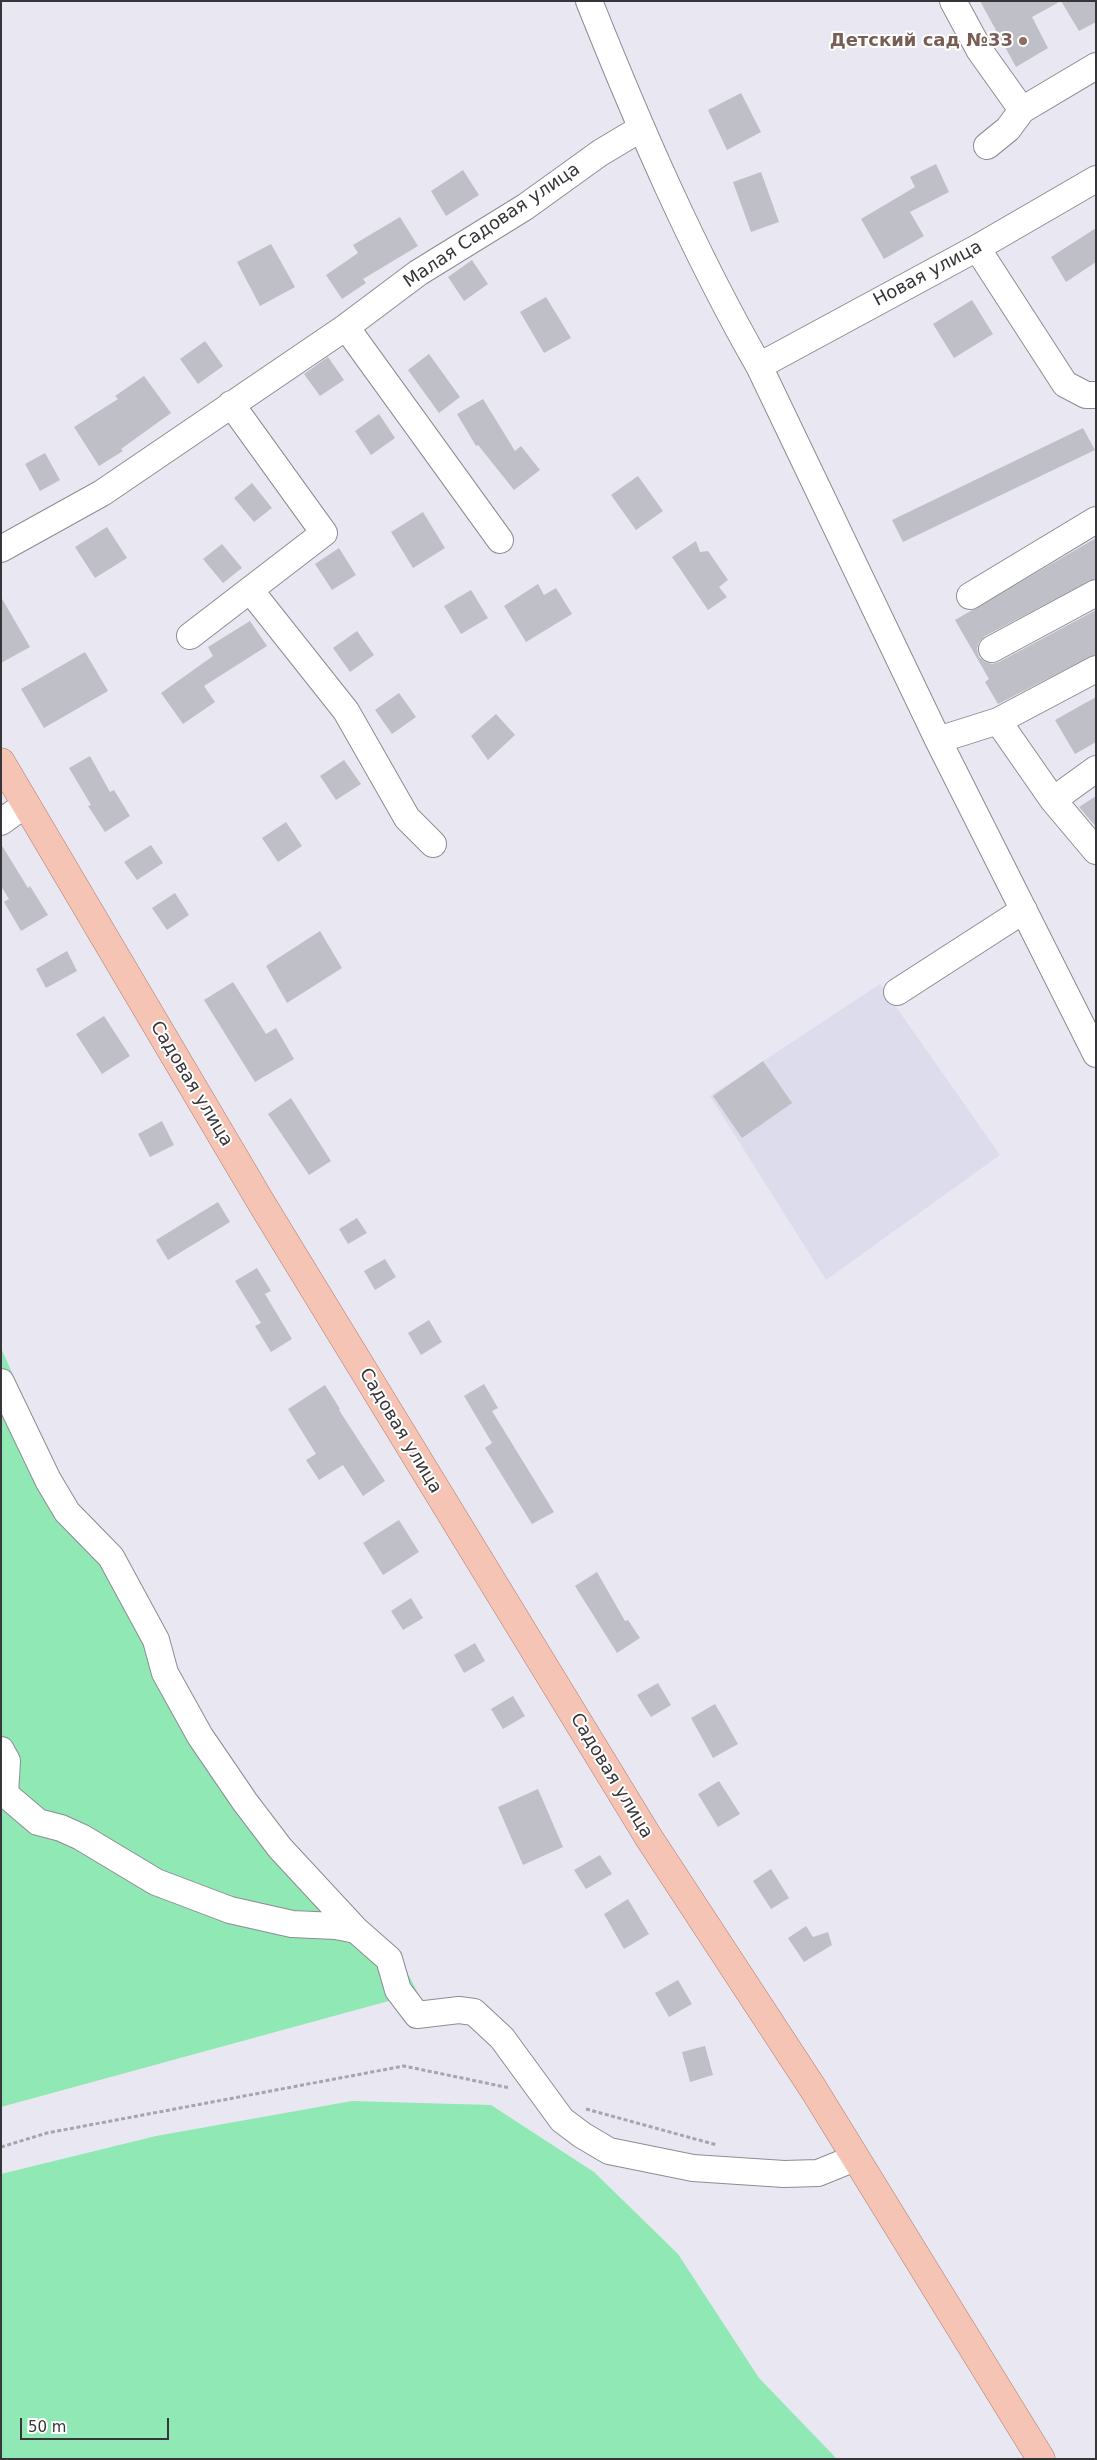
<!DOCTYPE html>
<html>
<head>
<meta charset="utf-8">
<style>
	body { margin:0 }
	#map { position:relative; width:1097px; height:2460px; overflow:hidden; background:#e9e8f2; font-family:"DejaVu Sans",sans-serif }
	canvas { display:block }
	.frame { position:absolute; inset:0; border:2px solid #36363a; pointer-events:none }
	.scale { position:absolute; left:20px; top:2418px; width:149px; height:22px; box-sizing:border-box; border:2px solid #36363a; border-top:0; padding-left:6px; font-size:15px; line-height:18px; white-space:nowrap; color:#36363a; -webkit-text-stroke:4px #fff; paint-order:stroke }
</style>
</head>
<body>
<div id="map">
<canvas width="1097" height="2460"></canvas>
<div class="frame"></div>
<div class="scale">50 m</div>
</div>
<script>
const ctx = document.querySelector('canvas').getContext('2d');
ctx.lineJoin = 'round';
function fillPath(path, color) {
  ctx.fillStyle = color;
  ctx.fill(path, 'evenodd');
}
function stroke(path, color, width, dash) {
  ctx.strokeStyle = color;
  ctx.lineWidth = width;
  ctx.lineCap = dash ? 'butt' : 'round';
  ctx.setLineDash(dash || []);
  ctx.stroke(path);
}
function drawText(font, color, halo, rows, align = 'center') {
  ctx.font = font + ' "DejaVu Sans",sans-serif';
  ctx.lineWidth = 4;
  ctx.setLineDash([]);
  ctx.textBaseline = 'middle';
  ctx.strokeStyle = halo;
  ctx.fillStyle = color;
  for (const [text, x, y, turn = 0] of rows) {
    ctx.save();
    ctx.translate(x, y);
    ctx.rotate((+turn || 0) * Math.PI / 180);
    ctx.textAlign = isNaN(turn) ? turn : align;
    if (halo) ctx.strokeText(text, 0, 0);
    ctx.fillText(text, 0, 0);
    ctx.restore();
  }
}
fillPath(new Path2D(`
	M 880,984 L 1000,1155 L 826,1280 L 710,1096 Z`), '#dddced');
fillPath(new Path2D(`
	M 1,1348 L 64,1488 L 203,1729 L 299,1866 L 399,1957 L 418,1993 L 1,2107 Z
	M 352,2101 L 491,2105 L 594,2172 L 678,2254 L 759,2378 L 837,2459 L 1,2459 L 1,2174 L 156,2136 Z`), '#90e8b5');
fillPath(new Path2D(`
	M 980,1 L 1061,1 L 1032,17 L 1048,48 L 1016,67 Z
	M 1061,1 L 1096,1 L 1096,22 L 1079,31 Z
	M 741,93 L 761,132 L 727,150 L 708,110 Z
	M 936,164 L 949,192 L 910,212 L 924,236 L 884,259 L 861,219 L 915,187 L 910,177 Z
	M 463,170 L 479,195 L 446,216 L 431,191 Z
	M 761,172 L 779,222 L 751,232 L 733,182 Z
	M 400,217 L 418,246 L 363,279 L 366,283 L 342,299 L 326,275 L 358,253 L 353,245 Z
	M 1096,228 L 1096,262 L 1066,282 L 1051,257 Z
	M 271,244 L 295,287 L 260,306 L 237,262 Z
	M 472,260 L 488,284 L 464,301 L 448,277 Z
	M 546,297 L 571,338 L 544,353 L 520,312 Z
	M 972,300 L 993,334 L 954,358 L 933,324 Z
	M 205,341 L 223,366 L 198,384 L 180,359 Z
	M 429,354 L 460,397 L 439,413 L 408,370 Z
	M 328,357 L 344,380 L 320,396 L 304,374 Z
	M 144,376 L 171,413 L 121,449 L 123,451 L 99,466 L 74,427 L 118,399 L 115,396 Z
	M 483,399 L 515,451 L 521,446 L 540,470 L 514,490 L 478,445 L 476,446 L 457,414 Z
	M 379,414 L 395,438 L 371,455 L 355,431 Z
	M 1083,428 L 1095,450 L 903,542 L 892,520 Z
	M 45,453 L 60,480 L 40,491 L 25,464 Z
	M 638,476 L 663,511 L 636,530 L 611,495 Z
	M 252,483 L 272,508 L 254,522 L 234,498 Z
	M 423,512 L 445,548 L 413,568 L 391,532 Z
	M 107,527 L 127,558 L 95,578 L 75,547 Z
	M 1096,538 L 1096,578 L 985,636 L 979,642 L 977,649 L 979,657 L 985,662 L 992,664 L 999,662 L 1096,610 L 1096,654 L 998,704 L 985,682 L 989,679 L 955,620 Z
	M 696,541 L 700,552 L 708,551 L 728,580 L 719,587 L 727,597 L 708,610 L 672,557 Z
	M 222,544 L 242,568 L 223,583 L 203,559 Z
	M 339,548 L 356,575 L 332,590 L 315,564 Z
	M 538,584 L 544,595 L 556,588 L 572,614 L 526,642 L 504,606 Z
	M 471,590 L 488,618 L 461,634 L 444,606 Z
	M 1,597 L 30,647 L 1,663 Z
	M 250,621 L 267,646 L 204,686 L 215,702 L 183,724 L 161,693 L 213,656 L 208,647 Z
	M 357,631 L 374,655 L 350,672 L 333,648 Z
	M 85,652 L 108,691 L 44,728 L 21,689 Z
	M 399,693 L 416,717 L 392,734 L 375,710 Z
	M 1096,697 L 1096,742 L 1075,754 L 1055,720 Z
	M 496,714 L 515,735 L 488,760 L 471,736 Z
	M 90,756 L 110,792 L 114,790 L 130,816 L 105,832 L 88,806 L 91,805 L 69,768 Z
	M 344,760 L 361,784 L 336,800 L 320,776 Z
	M 1096,796 L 1096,827 L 1079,807 Z
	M 286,822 L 302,846 L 278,862 L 262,838 Z
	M 1,844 L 28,888 L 30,886 L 48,915 L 21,931 L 4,902 L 9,899 L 1,886 Z
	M 151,845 L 163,863 L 137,880 L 124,862 Z
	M 175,893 L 189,915 L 167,930 L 152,908 Z
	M 320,931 L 342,968 L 287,1003 L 266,966 Z
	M 67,951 L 77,971 L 46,988 L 36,969 Z
	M 233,982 L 266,1034 L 276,1028 L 294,1059 L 255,1082 L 204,1000 Z
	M 104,1016 L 130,1056 L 102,1074 L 76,1034 Z
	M 763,1061 L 792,1103 L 742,1138 L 713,1096 Z
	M 291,1098 L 331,1161 L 309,1175 L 268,1114 Z
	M 162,1121 L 174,1145 L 150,1157 L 138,1134 Z
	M 218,1202 L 230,1222 L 168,1260 L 156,1240 Z
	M 357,1218 L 367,1233 L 348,1244 L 339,1229 Z
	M 385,1259 L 396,1277 L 375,1290 L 364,1271 Z
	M 257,1268 L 271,1291 L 265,1294 L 292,1339 L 271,1352 L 255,1326 L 261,1323 L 235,1281 Z
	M 429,1320 L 442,1342 L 421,1355 L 408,1333 Z
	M 484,1384 L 498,1408 L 492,1411 L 554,1512 L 532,1524 L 485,1448 L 492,1443 L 464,1396 Z
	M 325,1385 L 340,1409 L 339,1410 L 385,1481 L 363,1496 L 343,1465 L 319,1480 L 306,1460 L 316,1454 L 288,1409 Z
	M 399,1520 L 419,1552 L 383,1575 L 363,1543 Z
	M 597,1572 L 625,1621 L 628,1620 L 640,1638 L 617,1653 L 575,1586 Z
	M 411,1598 L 423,1618 L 403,1630 L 391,1611 Z
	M 475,1643 L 485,1661 L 464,1673 L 454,1655 Z
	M 658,1683 L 671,1705 L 651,1717 L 637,1695 Z
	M 513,1696 L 525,1716 L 503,1729 L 491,1709 Z
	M 715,1704 L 738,1744 L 713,1758 L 691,1718 Z
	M 719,1781 L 740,1814 L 718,1827 L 698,1794 Z
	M 538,1789 L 563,1847 L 523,1865 L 498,1807 Z
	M 600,1855 L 612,1874 L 586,1889 L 574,1870 Z
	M 771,1869 L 789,1898 L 771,1909 L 753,1881 Z
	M 628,1899 L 649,1934 L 624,1949 L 604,1914 Z
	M 806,1926 L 813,1937 L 828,1932 L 832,1945 L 804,1962 L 788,1938 Z
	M 678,1980 L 692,2004 L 669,2017 L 655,1993 Z
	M 705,2046 L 713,2075 L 690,2082 L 682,2052 Z`), '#bfbfc8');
const minor = new Path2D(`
	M 589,1 C 639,126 692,249 759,366 L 938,740 L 1096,1054
	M 953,1 L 980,51 L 1022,110
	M 987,146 L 1008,129 L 1022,110 L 1096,66
	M 977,248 L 1065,384 L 1086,395 L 1096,395
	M 346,327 L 500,540
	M 759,366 L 977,248 L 1096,179
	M 1,549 L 102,493 L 346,327 L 418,273 L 525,207 L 600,153 L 640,129
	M 250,590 L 346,711 L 407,818 L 433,844
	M 970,596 L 1096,520
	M 190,636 L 324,533 L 231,404
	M 992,649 L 1096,593
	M 998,721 L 1053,800 L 1096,851
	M 938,740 L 998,721 L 1096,669
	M 1053,800 L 1096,769
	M 1,822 L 26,804
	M 897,992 L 1024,910
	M 1,1382 L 48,1480 L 67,1512 L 111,1557 L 156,1640 L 165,1673 L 200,1736 L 245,1802 L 280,1848 L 356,1930
	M 1,1750 L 7,1761 L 5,1794
	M 1,1795 L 5,1794 L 38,1822 L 61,1828 L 81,1837 L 156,1882 L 230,1910 L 292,1924 L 336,1926 L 356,1930 L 389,1959 L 398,1990 L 417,2015 L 459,2010 L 474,2012 L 502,2038 L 562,2120 L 582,2135 L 609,2151 L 693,2168 L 784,2174 L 818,2173 L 855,2158`);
const major = new Path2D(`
	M 1,762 L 262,1204 L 649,1838 L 814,2090 L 1041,2459`);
stroke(minor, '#8c8c94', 28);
stroke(major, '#ae7969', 29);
stroke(new Path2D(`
	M 586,2109 L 717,2145
	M 1,2147 L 47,2133 L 404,2066 L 510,2088`), '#a5a5ac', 3, [4, 2.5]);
stroke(minor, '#fff', 26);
stroke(major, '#f5c4b4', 28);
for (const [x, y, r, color] of [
	[1023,41,5,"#8d6e63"]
]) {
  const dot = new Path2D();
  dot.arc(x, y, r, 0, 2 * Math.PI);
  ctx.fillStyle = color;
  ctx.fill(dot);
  stroke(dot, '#fff', 2);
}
drawText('bold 18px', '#785e54', '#fff', [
	["Детский сад №33",1013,41]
], 'right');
drawText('18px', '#36363a', '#fff', [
	["Малая Садовая улица",492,226,-34],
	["Новая улица",928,274,-28],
	["Садовая улица",191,1084,59],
	["Садовая улица",400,1431,59],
	["Садовая улица",611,1776,59]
]);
</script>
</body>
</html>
